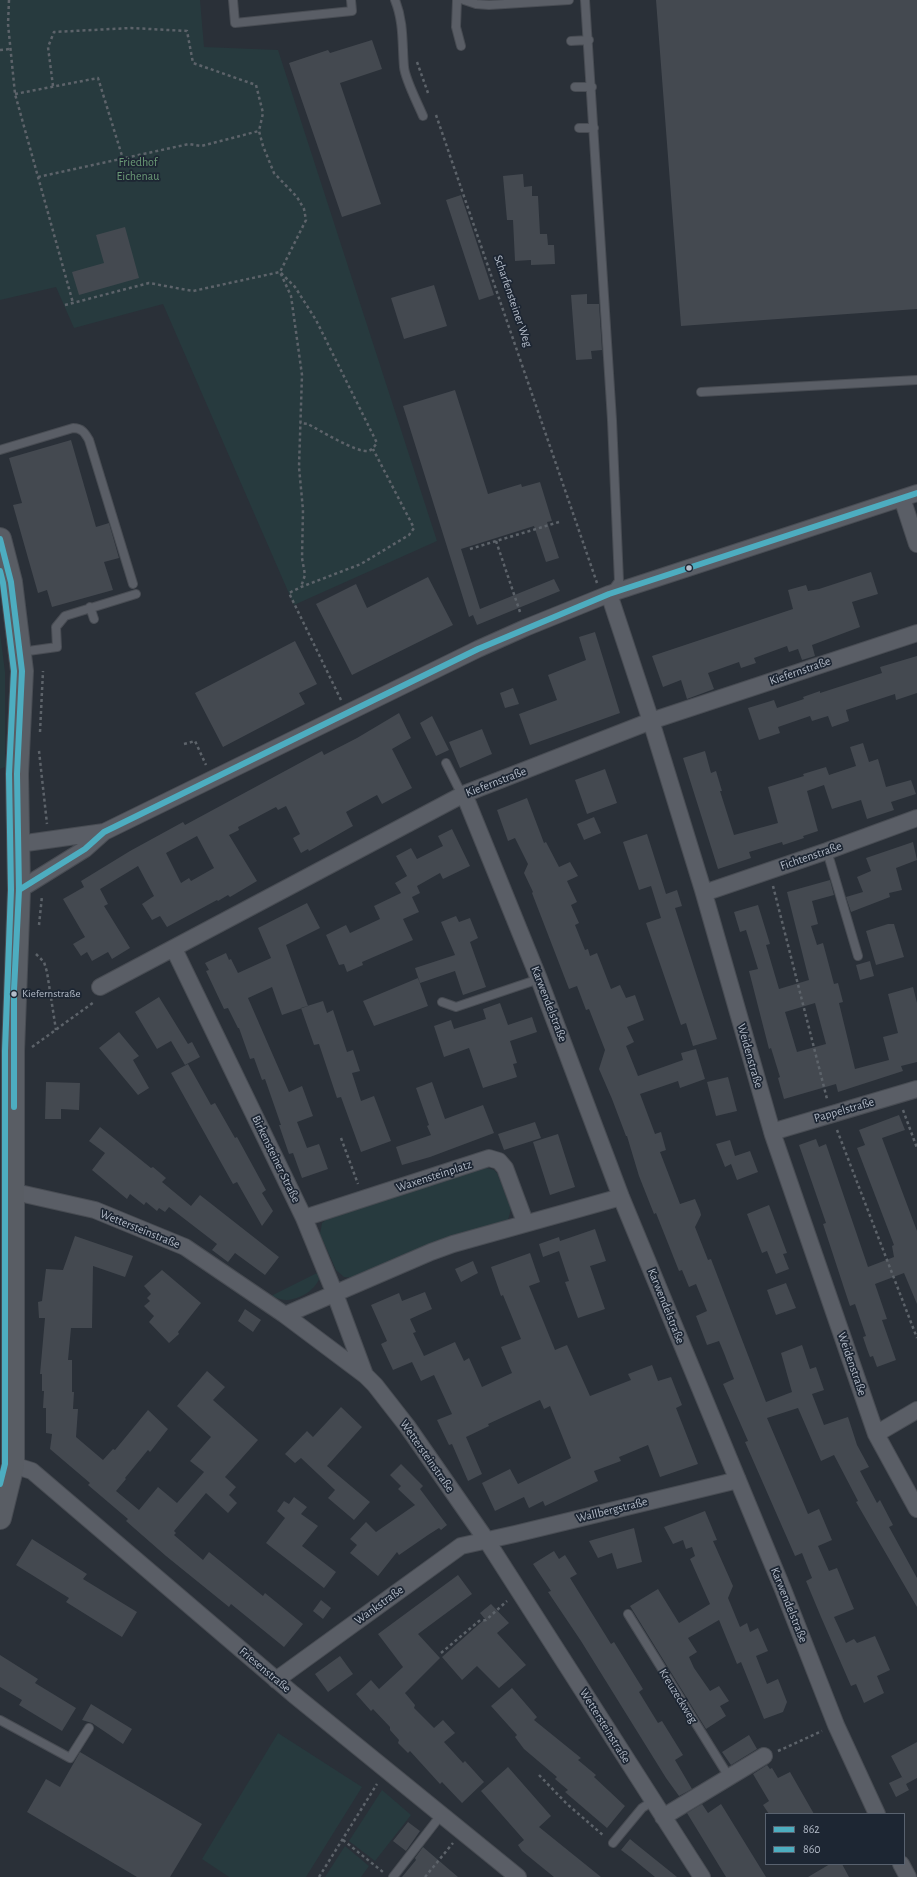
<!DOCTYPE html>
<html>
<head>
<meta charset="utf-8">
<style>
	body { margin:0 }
	#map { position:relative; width:917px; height:1877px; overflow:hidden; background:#2a3038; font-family:"Alegreya Sans",sans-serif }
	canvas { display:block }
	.legend { position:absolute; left:765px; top:1813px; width:140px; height:52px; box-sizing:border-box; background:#1d2633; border:1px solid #59626f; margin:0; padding:5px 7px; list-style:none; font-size:12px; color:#b4bcc9 }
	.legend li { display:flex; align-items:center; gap:8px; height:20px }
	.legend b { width:20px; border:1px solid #59626f }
</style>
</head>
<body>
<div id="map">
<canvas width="917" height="1877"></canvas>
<ul class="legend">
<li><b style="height:5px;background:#4dadc0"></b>862</li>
<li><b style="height:5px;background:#4dadc0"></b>860</li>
</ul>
</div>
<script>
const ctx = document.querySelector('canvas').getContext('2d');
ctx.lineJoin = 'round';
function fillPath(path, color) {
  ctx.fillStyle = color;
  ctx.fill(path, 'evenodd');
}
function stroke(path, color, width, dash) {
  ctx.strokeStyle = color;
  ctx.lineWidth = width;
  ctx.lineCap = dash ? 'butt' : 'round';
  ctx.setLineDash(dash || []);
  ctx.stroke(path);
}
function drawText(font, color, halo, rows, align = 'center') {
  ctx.font = font + ' "Alegreya Sans",sans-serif';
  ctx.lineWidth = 3.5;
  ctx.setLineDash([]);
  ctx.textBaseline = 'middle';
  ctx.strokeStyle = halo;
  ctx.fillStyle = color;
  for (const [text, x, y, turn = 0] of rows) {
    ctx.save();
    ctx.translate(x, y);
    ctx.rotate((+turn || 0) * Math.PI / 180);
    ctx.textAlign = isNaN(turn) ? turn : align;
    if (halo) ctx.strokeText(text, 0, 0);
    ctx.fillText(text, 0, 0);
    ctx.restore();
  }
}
fillPath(new Path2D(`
	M 0,0 L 200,0 L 204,47 L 278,50 L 437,541 L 294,605 L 163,304 L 74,328 L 56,287 L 0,300 Z
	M 0,633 L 5,672 L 5,767 L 0,769 Z
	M 487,1168 L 494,1170 L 497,1173 L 511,1209 L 508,1220 L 353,1278 L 344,1277 L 336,1270 L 320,1234 L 322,1223 L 327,1219 L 479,1169 Z
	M 321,1271 C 320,1287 303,1299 287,1300 C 282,1300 276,1298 271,1296 Z
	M 278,1733 L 362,1787 L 306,1877 L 229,1877 L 202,1859 Z
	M 382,1790 L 411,1815 L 375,1861 L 349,1841 Z
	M 345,1846 L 369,1866 L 361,1877 L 325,1877 Z`), '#273a3e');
fillPath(new Path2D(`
	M 656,0 L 917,0 L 917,309 L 681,326 Z
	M 372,40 L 382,69 L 340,83 L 381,204 L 342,217 L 289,63 L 328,50 L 330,53 Z
	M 523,174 L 524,187 L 532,186 L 532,196 L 538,196 L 540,234 L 547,234 L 548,245 L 554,245 L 555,264 L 531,265 L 531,260 L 515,261 L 513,220 L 507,220 L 503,176 Z
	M 461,195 L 494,295 L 479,300 L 446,200 Z
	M 125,227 L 139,278 L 79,295 L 72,272 L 104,263 L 96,235 Z
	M 434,285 L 447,326 L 404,339 L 391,298 Z
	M 587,294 L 587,304 L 599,304 L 602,350 L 591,351 L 592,359 L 576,360 L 571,295 Z
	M 455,390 L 488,494 L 521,484 L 522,487 L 540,482 L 552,521 L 547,522 L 559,558 L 546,562 L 534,526 L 461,549 L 480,609 L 554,579 L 560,591 L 477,625 L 473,615 L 469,617 L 403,406 Z
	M 71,440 L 96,527 L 109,523 L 119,558 L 104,562 L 113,590 L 52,607 L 47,590 L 38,593 L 28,558 L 13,505 L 22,503 L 9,458 Z
	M 871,572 L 878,594 L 852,602 L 860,627 L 812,645 L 815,656 L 802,660 L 798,649 L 789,652 L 787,646 L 754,658 L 756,663 L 741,668 L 739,662 L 708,673 L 714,689 L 687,699 L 681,680 L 663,687 L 652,656 L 793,609 L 788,590 L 806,585 L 808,591 L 819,589 Z
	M 428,577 L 453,625 L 352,675 L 316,604 L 356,584 L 367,608 Z
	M 595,632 L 620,713 L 530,745 L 519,714 L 557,700 L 548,675 L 586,660 L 579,637 Z
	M 295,641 L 317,684 L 299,693 L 305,704 L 223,747 L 195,693 Z
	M 917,656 L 917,693 L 896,700 L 895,694 L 846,710 L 849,721 L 832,727 L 828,716 L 812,721 L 810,716 L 778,727 L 780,733 L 759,740 L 748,708 L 774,700 L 777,708 L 804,699 L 803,697 L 820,691 L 820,693 L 882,673 L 880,667 Z
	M 513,688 L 519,704 L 505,708 L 500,693 Z
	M 399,713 L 411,738 L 392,749 L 412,788 L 382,804 L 377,795 L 346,812 L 353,826 L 309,851 L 308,849 L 301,853 L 293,838 L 300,834 L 286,806 L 278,810 L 276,807 L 238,827 L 239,830 L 229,835 L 257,881 L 230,897 L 228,895 L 218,901 L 217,900 L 167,927 L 160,916 L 152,920 L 142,904 L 154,896 L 138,866 L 100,889 L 108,904 L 104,906 L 130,948 L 112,959 L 108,952 L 92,961 L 87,952 L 81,956 L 73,944 L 85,937 L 63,899 L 84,887 L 81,881 L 130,851 L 183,822 L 185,825 L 322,751 L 324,755 L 357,738 ZM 197,836 L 214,868 L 191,881 L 189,878 L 181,883 L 166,853 Z
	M 432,716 L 449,750 L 436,756 L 420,723 Z
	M 482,729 L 492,754 L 460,768 L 449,742 Z
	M 863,743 L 869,762 L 878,759 L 886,787 L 911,780 L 916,794 L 891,802 L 894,810 L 867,819 L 861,800 L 832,809 L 824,785 L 807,791 L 818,831 L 803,836 L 804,838 L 783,845 L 782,842 L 749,852 L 751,858 L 718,869 L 683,758 L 705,751 L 711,773 L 716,771 L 722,791 L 720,791 L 734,835 L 778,823 L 768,787 L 804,776 L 803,774 L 826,767 L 829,775 L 856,766 L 850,747 Z
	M 605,769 L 617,803 L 587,814 L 575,780 Z
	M 527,798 L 544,843 L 546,842 L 559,867 L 570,862 L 578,876 L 567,881 L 577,902 L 571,905 L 579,923 L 575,925 L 585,950 L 588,949 L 590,956 L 597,953 L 611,989 L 620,985 L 626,998 L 635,995 L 644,1020 L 627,1027 L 634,1042 L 626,1046 L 638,1076 L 683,1060 L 681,1053 L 696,1049 L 705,1079 L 680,1088 L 678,1081 L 640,1094 L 655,1134 L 661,1132 L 666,1150 L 660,1152 L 680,1204 L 695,1199 L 700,1211 L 701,1215 L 695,1227 L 708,1260 L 711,1259 L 766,1402 L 792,1392 L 781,1353 L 802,1345 L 810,1369 L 816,1367 L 824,1390 L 812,1394 L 824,1425 L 848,1417 L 857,1445 L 869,1467 L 860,1471 L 877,1503 L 880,1500 L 893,1525 L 889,1527 L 917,1578 L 917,1607 L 856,1502 L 858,1501 L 834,1455 L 821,1461 L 798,1408 L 767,1418 L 808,1514 L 819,1509 L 832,1540 L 818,1546 L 829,1571 L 837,1568 L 854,1609 L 834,1617 L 846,1643 L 854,1639 L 857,1643 L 875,1636 L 890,1670 L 877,1676 L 884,1693 L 864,1703 L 856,1684 L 851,1686 L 821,1617 L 806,1581 L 812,1578 L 802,1553 L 795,1556 L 745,1442 L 748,1441 L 723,1384 L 734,1379 L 724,1353 L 719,1341 L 707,1345 L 696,1316 L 707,1311 L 696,1284 L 689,1287 L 682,1270 L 679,1271 L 656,1213 L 654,1214 L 639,1176 L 627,1136 L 626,1136 L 612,1099 L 599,1069 L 605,1050 L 589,1009 L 586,1010 L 577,986 L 569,989 L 532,893 L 533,892 L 524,873 L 528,864 L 515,838 L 508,841 L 497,810 Z
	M 594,817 L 601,833 L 584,840 L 577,824 Z
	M 452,829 L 470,866 L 443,879 L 440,873 L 417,886 L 420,893 L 412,897 L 419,912 L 403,919 L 413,940 L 362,962 L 363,965 L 347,972 L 344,964 L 339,965 L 326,935 L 346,925 L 350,933 L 380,919 L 374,906 L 401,893 L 395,883 L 407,876 L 396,856 L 411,848 L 417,859 L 443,846 L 438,836 Z
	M 647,834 L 666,894 L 677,890 L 682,906 L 675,908 L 717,1039 L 693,1046 L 686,1023 L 681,1025 L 646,923 L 661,918 L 651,886 L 639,890 L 623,842 Z
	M 913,842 L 917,860 L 896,868 L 902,890 L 889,893 L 890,897 L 851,912 L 846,897 L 863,892 L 857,877 L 871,871 L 866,858 Z
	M 830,880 L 834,895 L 812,901 L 818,924 L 811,926 L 817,945 L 823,943 L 834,984 L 838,983 L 843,1002 L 839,1003 L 855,1069 L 889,1060 L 883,1037 L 898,1033 L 888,994 L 913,987 L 917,1003 L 917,1062 L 901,1066 L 903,1071 L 838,1092 L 836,1084 L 784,1099 L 778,1078 L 780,1077 L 771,1048 L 769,1049 L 749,971 L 758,969 L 746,930 L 740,932 L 734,912 L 758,905 L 770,944 L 766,945 L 779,989 L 809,980 L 787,892 ZM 815,1003 L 826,1044 L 797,1052 L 785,1012 Z
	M 307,903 L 320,928 L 286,945 L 308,1006 L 282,1015 L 272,987 L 248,998 L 289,1092 L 302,1086 L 313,1116 L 297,1122 L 307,1148 L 319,1144 L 328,1169 L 302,1178 L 293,1153 L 289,1154 L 279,1125 L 281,1125 L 265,1079 L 262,1080 L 254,1058 L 250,1059 L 239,1028 L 238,1028 L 228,1008 L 224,1009 L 206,971 L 209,970 L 205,963 L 226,953 L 229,960 L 231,959 L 238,973 L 271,958 L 258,928 Z
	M 456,916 L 459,922 L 470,918 L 478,938 L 470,942 L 486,987 L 463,995 L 455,971 L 420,983 L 415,968 L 455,955 L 441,922 Z
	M 888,924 L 894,924 L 904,957 L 876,965 L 866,931 Z
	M 870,961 L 874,976 L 860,980 L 856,965 Z
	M 418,978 L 428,1006 L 374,1026 L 363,1001 Z
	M 159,997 L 188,1044 L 192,1042 L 200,1057 L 185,1065 L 171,1041 L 157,1049 L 135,1012 Z
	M 323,1001 L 327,1013 L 333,1010 L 347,1052 L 353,1050 L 360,1071 L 352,1073 L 361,1101 L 374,1096 L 391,1141 L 361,1152 L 341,1097 L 337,1098 L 319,1044 L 314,1045 L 301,1008 Z
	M 500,1003 L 508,1025 L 532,1017 L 537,1032 L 510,1041 L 517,1063 L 513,1064 L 517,1077 L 483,1088 L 469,1048 L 444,1057 L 434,1026 L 451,1020 L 454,1029 L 486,1019 L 483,1009 Z
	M 119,1032 L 139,1056 L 133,1060 L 149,1088 L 138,1095 L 99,1048 Z
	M 188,1064 L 211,1105 L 215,1103 L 235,1138 L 237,1137 L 266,1190 L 262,1193 L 273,1211 L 262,1226 L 237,1182 L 233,1184 L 171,1073 Z
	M 728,1077 L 737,1111 L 716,1116 L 707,1082 Z
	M 46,1082 L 80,1083 L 79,1110 L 61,1109 L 61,1119 L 45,1119 Z
	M 432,1082 L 445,1119 L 483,1105 L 494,1133 L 430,1157 L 402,1165 L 396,1147 L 431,1135 L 427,1126 L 429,1125 L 416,1088 Z
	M 899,1115 L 905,1130 L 882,1138 L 917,1231 L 917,1304 L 904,1273 L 875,1284 L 887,1319 L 882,1320 L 896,1360 L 877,1367 L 873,1356 L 870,1357 L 867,1349 L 863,1337 L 866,1336 L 855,1304 L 850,1306 L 843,1285 L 823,1224 L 826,1223 L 799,1145 L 816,1139 L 819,1147 L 826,1144 L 868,1267 L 894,1257 L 892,1246 L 894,1245 L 857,1148 L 865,1145 L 859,1130 Z
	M 535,1122 L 541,1138 L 504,1150 L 498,1134 Z
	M 100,1127 L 151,1168 L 153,1167 L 166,1178 L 162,1182 L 191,1206 L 200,1195 L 279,1257 L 265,1275 L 235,1253 L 228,1262 L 212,1250 L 217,1244 L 169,1207 L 165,1212 L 159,1208 L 157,1211 L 146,1202 L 144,1205 L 130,1194 L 127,1199 L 92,1170 L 105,1153 L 89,1141 Z
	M 558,1134 L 575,1187 L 550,1195 L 533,1142 Z
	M 730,1140 L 735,1156 L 750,1151 L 758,1172 L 737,1180 L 731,1164 L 725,1167 L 716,1144 Z
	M 769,1205 L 787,1253 L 783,1254 L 789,1269 L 776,1274 L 767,1251 L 762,1253 L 747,1214 Z
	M 595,1229 L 606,1261 L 590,1266 L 605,1309 L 578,1318 L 565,1282 L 569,1281 L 559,1251 L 543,1257 L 539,1244 L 559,1237 L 560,1241 Z
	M 75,1236 L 133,1256 L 125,1277 L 93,1266 L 92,1328 L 71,1328 L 68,1360 L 72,1360 L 72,1392 L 74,1392 L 73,1409 L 78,1409 L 76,1437 L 103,1460 L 113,1449 L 115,1450 L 148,1410 L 168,1429 L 150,1452 L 148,1450 L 125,1478 L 126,1479 L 116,1491 L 139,1510 L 158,1487 L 177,1503 L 204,1472 L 190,1461 L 211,1437 L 177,1406 L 207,1371 L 225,1387 L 213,1400 L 258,1440 L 225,1477 L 236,1487 L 229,1495 L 237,1503 L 228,1513 L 206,1493 L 174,1531 L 176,1533 L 174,1535 L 203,1560 L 209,1552 L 263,1596 L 265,1593 L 303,1624 L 284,1647 L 231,1604 L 229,1607 L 166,1556 L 126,1521 L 128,1519 L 88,1485 L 90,1483 L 50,1449 L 52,1434 L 46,1433 L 46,1408 L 43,1408 L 44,1391 L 42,1391 L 42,1374 L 40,1374 L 45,1318 L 39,1318 L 38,1302 L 42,1301 L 46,1269 L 63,1270 Z
	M 530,1253 L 540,1282 L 529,1286 L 555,1350 L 567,1345 L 590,1396 L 631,1380 L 628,1374 L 652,1365 L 658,1381 L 671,1377 L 682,1405 L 676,1408 L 698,1464 L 660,1477 L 648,1445 L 619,1457 L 621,1461 L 594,1471 L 598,1481 L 545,1506 L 543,1501 L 529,1508 L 524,1497 L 495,1511 L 482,1483 L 510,1469 L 518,1484 L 571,1458 L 550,1406 L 544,1409 L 540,1400 L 488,1424 L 489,1426 L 466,1437 L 482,1474 L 468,1481 L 452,1444 L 449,1445 L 437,1420 L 452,1414 L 434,1375 L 421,1381 L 412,1362 L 393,1370 L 381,1344 L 387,1341 L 371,1305 L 399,1293 L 402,1301 L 425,1292 L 432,1309 L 410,1319 L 416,1332 L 413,1333 L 424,1356 L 455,1342 L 464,1361 L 469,1358 L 482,1387 L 512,1373 L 501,1347 L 521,1339 L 503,1295 L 501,1296 L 491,1267 Z
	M 473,1261 L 478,1273 L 461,1282 L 455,1269 Z
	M 162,1270 L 201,1303 L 178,1332 L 179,1334 L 169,1343 L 149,1322 L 154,1316 L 144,1306 L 150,1301 L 147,1298 L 151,1294 L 144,1286 Z
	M 786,1283 L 796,1308 L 776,1315 L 767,1290 Z
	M 245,1309 L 261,1320 L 253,1332 L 238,1321 Z
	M 341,1407 L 362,1427 L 327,1466 L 370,1502 L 354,1520 L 328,1498 L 335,1490 L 301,1458 L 295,1463 L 285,1454 L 307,1431 L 313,1437 Z
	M 401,1464 L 423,1486 L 420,1489 L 447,1525 L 441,1530 L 439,1528 L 428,1535 L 399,1555 L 397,1552 L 378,1576 L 350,1553 L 357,1545 L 350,1539 L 366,1522 L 376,1532 L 415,1505 L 398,1489 L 401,1486 L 390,1475 Z
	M 294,1497 L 307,1507 L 301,1514 L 318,1526 L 302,1546 L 336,1572 L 324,1588 L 266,1543 L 285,1518 L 277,1511 L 284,1501 L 289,1504 Z
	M 705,1511 L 717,1540 L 713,1541 L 733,1586 L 728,1598 L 740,1627 L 747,1623 L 750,1632 L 758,1628 L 768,1651 L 756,1656 L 767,1684 L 778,1679 L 787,1702 L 783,1712 L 764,1719 L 741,1662 L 737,1664 L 719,1620 L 688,1638 L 697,1652 L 689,1657 L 694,1668 L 710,1691 L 719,1686 L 729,1701 L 720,1706 L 726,1716 L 706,1729 L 630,1606 L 658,1589 L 679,1623 L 710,1604 L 690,1559 L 695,1556 L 692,1547 L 686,1549 L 683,1540 L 673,1544 L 664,1527 Z
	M 634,1528 L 642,1562 L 617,1569 L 612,1553 L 598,1558 L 589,1541 Z
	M 32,1539 L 87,1574 L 83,1579 L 137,1612 L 122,1637 L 66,1602 L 69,1598 L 16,1565 Z
	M 554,1551 L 559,1559 L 565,1555 L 577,1574 L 570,1578 L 611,1644 L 614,1642 L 643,1689 L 639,1692 L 658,1723 L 662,1721 L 683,1755 L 675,1760 L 692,1789 L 679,1796 L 666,1778 L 581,1641 L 548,1592 L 551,1591 L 533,1564 Z
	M 458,1575 L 472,1594 L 418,1634 L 440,1658 L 405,1693 L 415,1705 L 414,1708 L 434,1728 L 443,1720 L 455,1733 L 444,1742 L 463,1763 L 465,1761 L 484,1782 L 462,1803 L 442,1782 L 440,1784 L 410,1751 L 408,1753 L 398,1743 L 399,1740 L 390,1730 L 390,1727 L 373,1709 L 371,1711 L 356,1694 L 371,1680 L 379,1689 L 403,1667 L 378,1634 Z
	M 321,1600 L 331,1608 L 323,1619 L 313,1611 Z
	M 491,1604 L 509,1623 L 497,1633 L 526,1665 L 499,1688 L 477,1666 L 462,1680 L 442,1657 L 485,1619 L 480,1613 Z
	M 0,1655 L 38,1679 L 35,1683 L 76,1708 L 62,1731 L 19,1705 L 22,1700 L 0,1687 Z
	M 340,1656 L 353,1674 L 328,1692 L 315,1674 Z
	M 512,1688 L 537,1717 L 534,1720 L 581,1758 L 578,1760 L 596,1775 L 594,1777 L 625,1806 L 607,1828 L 565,1792 L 568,1790 L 555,1779 L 557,1777 L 524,1749 L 515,1737 L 517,1735 L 491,1706 Z
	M 91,1704 L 132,1729 L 123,1744 L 92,1723 L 82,1720 Z
	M 749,1735 L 757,1749 L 731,1765 L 722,1752 Z
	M 917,1742 L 917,1778 L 906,1784 L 909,1790 L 896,1797 L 889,1783 L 902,1777 L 904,1781 L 891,1756 Z
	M 80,1752 L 202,1824 L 170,1877 L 137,1877 L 27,1812 L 46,1779 L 60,1787 Z
	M 767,1765 L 770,1769 L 772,1768 L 778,1778 L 790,1772 L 814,1814 L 769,1814 L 763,1805 L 769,1801 L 753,1774 Z
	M 508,1767 L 551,1816 L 539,1827 L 601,1877 L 554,1877 L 522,1851 L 518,1845 L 524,1840 L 481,1791 Z
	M 702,1804 L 708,1813 L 721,1804 L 766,1877 L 726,1877 L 687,1813 Z
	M 408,1822 L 420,1831 L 406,1851 L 393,1841 Z
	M 630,1839 L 636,1844 L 677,1877 L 655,1877 L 633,1859 L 621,1850 Z
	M 423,1847 L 458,1877 L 402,1877 L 416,1860 L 415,1858 Z
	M 830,1864 L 842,1864 L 849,1877 L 808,1877 Z`), '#444950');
const lane = new Path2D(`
	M 233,0 L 235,23 L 352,11 L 351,0
	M 395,0 C 404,22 402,44 404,67 C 405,79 418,104 423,116
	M 457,0 L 456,27 L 461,46
	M 464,0 L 476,4 L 489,5 L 569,0
	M 585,0 L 612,420 L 619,581 L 611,592
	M 571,41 L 589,40
	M 575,87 L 592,87
	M 579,128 L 594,128
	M 701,392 L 917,380
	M 0,450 L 73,428 C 82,428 85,433 89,440 L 133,584
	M 90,607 L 94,619
	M 21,652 L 57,647 L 56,627 L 65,616 L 136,594
	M 446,763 L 458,787 L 464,794
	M 827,851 L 858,956
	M 442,1002 L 456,1007 L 539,979
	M 628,1614 L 729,1777
	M 0,1720 L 70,1758 L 89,1728
	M 613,1843 L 642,1808 L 653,1801
	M 393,1877 L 441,1815`);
const street = new Path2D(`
	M 902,498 L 917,544
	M 609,594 L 651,721 L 703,890 L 773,1135 L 876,1434 L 917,1509
	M 464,794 L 539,979 L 621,1197 L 782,1587 L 836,1725 L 877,1814
	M 19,844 L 104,832
	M 19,890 L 85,849 L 104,832 L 478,649 L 525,628 L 609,594 L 917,493
	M 704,893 L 827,851 L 917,818
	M 174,949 L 304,1218 L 335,1294 L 365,1375
	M 100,987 L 464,794 L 651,721 L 917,633
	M 772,1132 L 917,1089
	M 15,1192 L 95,1210 L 185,1247 L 285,1315 L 365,1375 L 375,1385 L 407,1426 L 487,1541 L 702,1877
	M 304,1218 L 489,1158 L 499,1161 L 505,1168 L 525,1222
	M 285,1315 L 431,1252 L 453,1244 L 621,1197
	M 876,1434 L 917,1410
	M 13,1465 L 32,1471 L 293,1694 L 518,1877
	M 276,1680 L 461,1546 L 515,1534 L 738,1480
	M 663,1817 L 764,1756
	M 901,1864 L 908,1877`);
const secondary = new Path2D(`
	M 0,539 L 11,582 L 22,671 L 17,774 L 19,890 L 13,1051 L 13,1465 L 0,1518`);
stroke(lane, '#484c53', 10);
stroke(street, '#484c53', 18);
stroke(secondary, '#484c53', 24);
stroke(new Path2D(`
	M 9,0 L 8,24 L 15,94 L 73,303
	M 0,50 L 10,49
	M 417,62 L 428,93
	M 53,86 L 48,47 L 54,32 L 131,28 L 187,31 L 193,63 L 256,85 L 263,113 L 259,131 L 263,146 L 274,173 L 297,197 L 304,209 L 306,220 L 280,272 L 291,296 L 302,375 L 299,467 L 303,510 L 302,558 L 305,575 L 301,587
	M 15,94 L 98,78 L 123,159
	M 436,115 L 597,583
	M 38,177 L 189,144 L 201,146 L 259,131
	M 65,305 L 149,283 L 193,291 L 280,272 L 295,287 L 316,320 L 377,443 C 374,447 372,450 368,451 C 357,453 319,430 308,424 L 300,423
	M 496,541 L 520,612
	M 470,549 L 559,522
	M 341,700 L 289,593 L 301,587 L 361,564 L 409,535 L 414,528 L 373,449
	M 40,732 L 43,671
	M 184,744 L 195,741 L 206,765
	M 39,751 L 47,824
	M 773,886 L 827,1099
	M 39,925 L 42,896
	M 36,954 L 44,962 L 47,972 L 56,1030
	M 32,1047 L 94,1002
	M 903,1110 L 917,1148
	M 837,1130 L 917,1338
	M 341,1138 L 358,1184
	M 441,1653 L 479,1621 L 486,1620 L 507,1601
	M 778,1751 L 822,1731
	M 539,1775 L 567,1804 L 604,1836
	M 343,1840 L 383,1872
	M 319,1877 L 377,1784
	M 425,1877 L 453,1843`), '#5d636a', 2.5, [3, 3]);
stroke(lane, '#5a5e66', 8);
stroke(street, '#5a5e66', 16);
stroke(secondary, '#595d64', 22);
stroke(new Path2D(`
	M 0,539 L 11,582 L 22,671 L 17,774 L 19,890 L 14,990 L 14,1107
	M 19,890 L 85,849 L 104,832 L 478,649 L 609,594 L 917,493`), '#4dadc0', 6);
stroke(new Path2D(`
	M 0,571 L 3,583 L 14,671 L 9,774 L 11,890 L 5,1051 L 5,1464 L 0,1484`), '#4dadc0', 6);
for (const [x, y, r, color] of [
	[689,568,3.5,"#b4bcc9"],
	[14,994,3.5,"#b4bcc9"]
]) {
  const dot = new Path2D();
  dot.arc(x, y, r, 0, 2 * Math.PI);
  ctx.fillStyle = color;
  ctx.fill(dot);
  stroke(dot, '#1d2633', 1.5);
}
drawText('11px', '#b4bcc9', '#1d2633', [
	["Kiefernstraße",22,994]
], 'left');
drawText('12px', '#6b9a76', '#1d2633', [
	["Friedhof",138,162],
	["Eichenau",138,176]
]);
drawText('12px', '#b4bcc9', '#1d2633', [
	["Scharfensteiner Weg",513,301,71],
	["Kiefernstraße",800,671,-19],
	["Kiefernstraße",496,782,-21],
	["Fichtenstraße",811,856,-19],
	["Karwendelstraße",549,1004,69],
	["Weidenstraße",750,1056,74],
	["Pappelstraße",844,1110,-16],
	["Birkensteiner Straße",276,1159,64],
	["Waxensteinplatz",434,1176,-18],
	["Wettersteinstraße",140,1229,22],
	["Karwendelstraße",666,1306,68],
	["Weidenstraße",852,1364,71],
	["Wettersteinstraße",427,1456,55],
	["Wallbergstraße",612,1510,-14],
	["Wankstraße",379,1605,-36],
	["Karwendelstraße",789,1605,68],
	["Friesenstraße",265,1670,40],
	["Kreuzeckweg",678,1696,58],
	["Wettersteinstraße",605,1726,58]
]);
</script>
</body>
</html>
